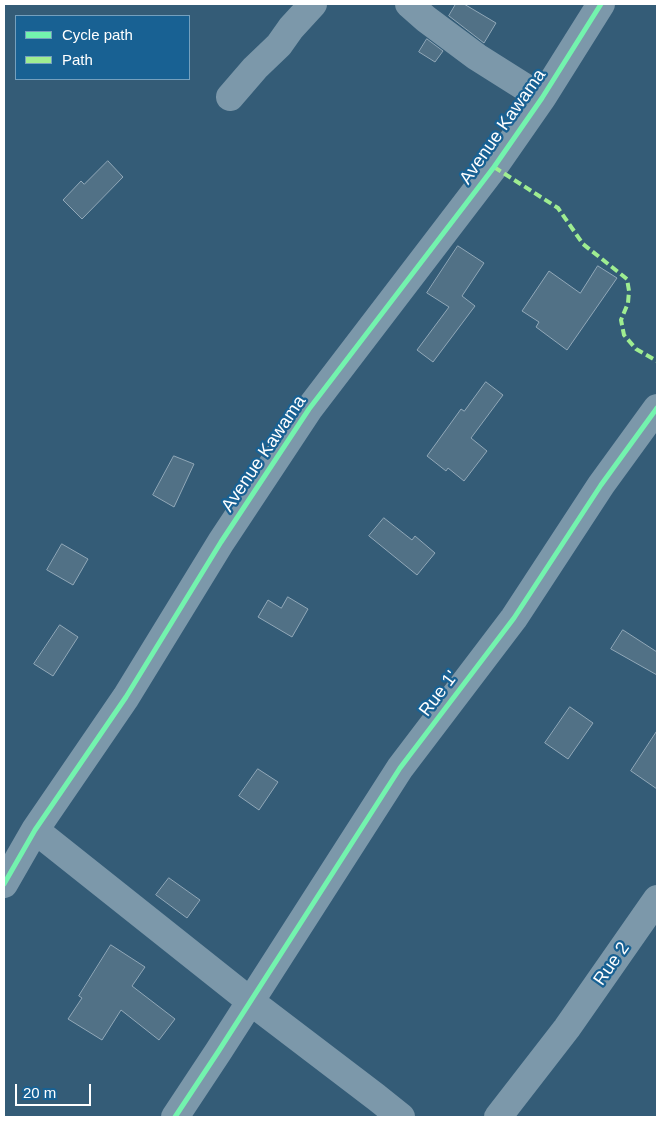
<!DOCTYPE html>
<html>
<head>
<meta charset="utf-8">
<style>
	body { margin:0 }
	#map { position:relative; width:661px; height:1121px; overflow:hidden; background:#345c77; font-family:Helvetica,sans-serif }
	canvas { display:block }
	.frame { position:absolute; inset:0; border:5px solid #fff; pointer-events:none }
	.legend { position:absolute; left:15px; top:15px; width:175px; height:65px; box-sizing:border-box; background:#186193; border:1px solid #74a0be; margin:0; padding:6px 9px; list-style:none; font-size:15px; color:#fff }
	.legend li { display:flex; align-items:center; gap:10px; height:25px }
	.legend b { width:25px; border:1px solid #74a0be }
	.scale { position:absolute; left:15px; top:1084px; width:76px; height:22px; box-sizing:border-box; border:2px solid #fff; border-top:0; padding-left:6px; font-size:15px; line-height:18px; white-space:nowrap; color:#fff; -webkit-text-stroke:4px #186193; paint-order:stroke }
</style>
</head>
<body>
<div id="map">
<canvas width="661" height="1121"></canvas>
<div class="frame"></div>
<ul class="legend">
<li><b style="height:6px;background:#73f3ae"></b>Cycle path</li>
<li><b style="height:6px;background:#9fed91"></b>Path</li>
</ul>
<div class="scale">20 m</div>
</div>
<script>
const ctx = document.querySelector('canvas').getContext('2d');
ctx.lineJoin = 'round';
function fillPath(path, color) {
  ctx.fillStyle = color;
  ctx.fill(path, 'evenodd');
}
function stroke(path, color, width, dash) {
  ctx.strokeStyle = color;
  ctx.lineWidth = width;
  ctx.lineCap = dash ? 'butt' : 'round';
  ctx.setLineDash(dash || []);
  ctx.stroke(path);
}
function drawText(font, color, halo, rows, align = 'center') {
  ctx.font = font + ' Helvetica,sans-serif';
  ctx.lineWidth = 4.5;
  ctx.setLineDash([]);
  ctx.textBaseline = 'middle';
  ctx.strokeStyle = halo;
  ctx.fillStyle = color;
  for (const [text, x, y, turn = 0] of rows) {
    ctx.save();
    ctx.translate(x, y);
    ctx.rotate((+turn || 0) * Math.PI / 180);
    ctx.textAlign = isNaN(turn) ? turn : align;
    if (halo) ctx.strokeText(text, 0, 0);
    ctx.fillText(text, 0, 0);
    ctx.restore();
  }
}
const building = new Path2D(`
	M 456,4 L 464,4 L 496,23 L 484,43 L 449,16 Z
	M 427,39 L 443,51 L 435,62 L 419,52 Z
	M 108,161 L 123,177 L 82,219 L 63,200 L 81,181 L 84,184 Z
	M 458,246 L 484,263 L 462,296 L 475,306 L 433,362 L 417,350 L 449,307 L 427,293 Z
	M 598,266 L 617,278 L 567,350 L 536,327 L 539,322 L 522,311 L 549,271 L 580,293 Z
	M 486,382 L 503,395 L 471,438 L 487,451 L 464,481 L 448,468 L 446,471 L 427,456 L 461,409 L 464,411 Z
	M 174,456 L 194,464 L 174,507 L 153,495 Z
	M 384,518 L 412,540 L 415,536 L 435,553 L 417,575 L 369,536 Z
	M 62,544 L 88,559 L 73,585 L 47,570 Z
	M 288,597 L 308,609 L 292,637 L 258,617 L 268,600 L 281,608 Z
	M 60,625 L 78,637 L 53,676 L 34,664 Z
	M 623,630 L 657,652 L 657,675 L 611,649 Z
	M 570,707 L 593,723 L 568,759 L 545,743 Z
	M 657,731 L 657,789 L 631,771 Z
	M 258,769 L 278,782 L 259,810 L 239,796 Z
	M 169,878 L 200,900 L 187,918 L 156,895 Z
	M 111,945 L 145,967 L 132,986 L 175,1019 L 159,1040 L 121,1010 L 102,1040 L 68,1019 L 82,998 L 79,996 Z`);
fillPath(building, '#517186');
stroke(building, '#91a8b8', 1);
stroke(new Path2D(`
	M 409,4 L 426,19 L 477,57 L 542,98
	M 230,97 L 255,68 L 279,45 L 291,28 L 313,4
	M 35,830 L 250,1001 L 376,1097 L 401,1117
	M 4,884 L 35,830 L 126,697 L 221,542 L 309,409 L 494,167 L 542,98 L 601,4
	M 175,1117 L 218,1052 L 400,768 L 514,618 L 601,485 L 657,408
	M 498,1117 L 567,1028 L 657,899`), '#7c98aa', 28);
stroke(new Path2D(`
	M 494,167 L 558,208 L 583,244 L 627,279 L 629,291 L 628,303 L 621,320 L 624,335 L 636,349 L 657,361`), '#9fed91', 4, [8, 4]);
stroke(new Path2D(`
	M 4,884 L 35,830 L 126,697 L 221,542 L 309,409 L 494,167 L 542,98 L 601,4
	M 175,1117 L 218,1052 L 400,768 L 514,618 L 601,485 L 657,408`), '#73f3ae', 5);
drawText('18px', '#fff', '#186193', [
	["Avenue Kawama",503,127,-55],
	["Avenue Kawama",264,454,-56],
	["Rue 1'",439,694,-53],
	["Rue 2",612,964,-55]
]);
</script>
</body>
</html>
